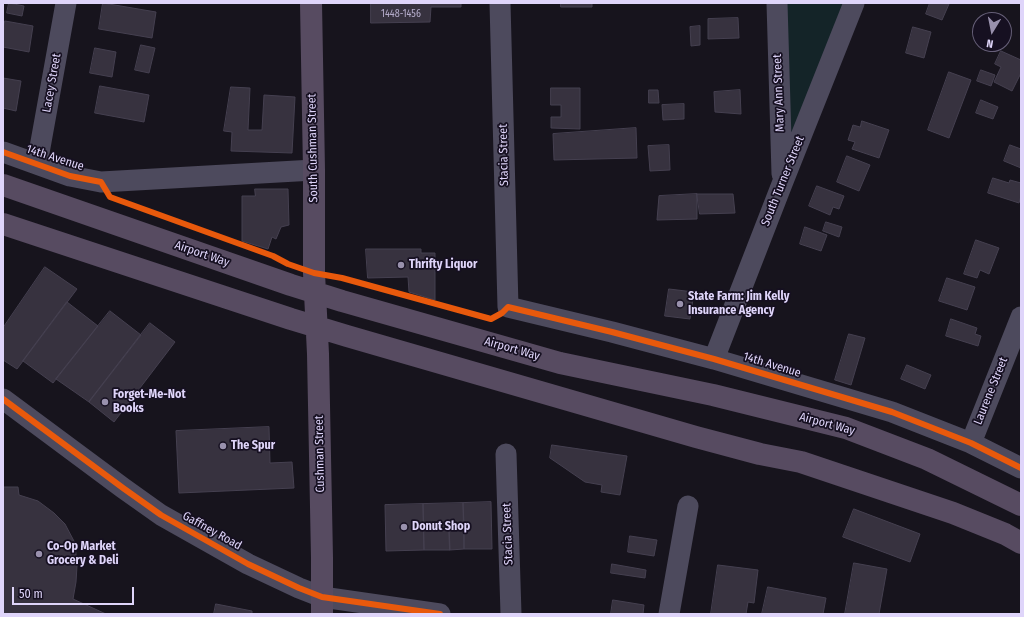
<!DOCTYPE html>
<html>
<head>
<meta charset="utf-8">
<style>
	body { margin:0 }
	#map { position:relative; width:1024px; height:617px; overflow:hidden; background:#17141d; font-family:"Fira Sans Condensed",sans-serif }
	canvas { display:block }
	.frame { position:absolute; inset:0; border:4px solid #dfd5fa; pointer-events:none }
	.north { position:absolute; left:972px; top:12px; width:40px; height:40px; box-sizing:border-box; background:#161021; border:1px solid #665f78; border-radius:50%; rotate:190deg; font-size:11px; font-weight:700; line-height:16px; text-align:center; color:#dfd5fa }
	.north::after { content:''; display:block; margin:auto; width:14px; height:18px; background:#9991ad; clip-path:polygon(50% 0,100% 100%,50% 72%,0 100%) }
	.scale { position:absolute; left:12px; top:587px; width:122px; height:18px; box-sizing:border-box; border:2px solid #dfd5fa; border-top:0; padding-left:5px; font-size:12px; line-height:14px; white-space:nowrap; color:#dfd5fa; -webkit-text-stroke:3px #161021; paint-order:stroke }
</style>
</head>
<body>
<div id="map">
<canvas width="1024" height="617"></canvas>
<div class="frame"></div>
<div class="north">N</div>
<div class="scale">50 m</div>
</div>
<script>
const ctx = document.querySelector('canvas').getContext('2d');
ctx.lineJoin = 'round';
function fillPath(path, color) {
  ctx.fillStyle = color;
  ctx.fill(path, 'evenodd');
}
function stroke(path, color, width, dash) {
  ctx.strokeStyle = color;
  ctx.lineWidth = width;
  ctx.lineCap = dash ? 'butt' : 'round';
  ctx.setLineDash(dash || []);
  ctx.stroke(path);
}
function drawText(font, color, halo, rows, align = 'center') {
  ctx.font = font + ' "Fira Sans Condensed",sans-serif';
  ctx.lineWidth = 3.5;
  ctx.setLineDash([]);
  ctx.textBaseline = 'middle';
  ctx.strokeStyle = halo;
  ctx.fillStyle = color;
  for (const [text, x, y, turn = 0] of rows) {
    ctx.save();
    ctx.translate(x, y);
    ctx.rotate((+turn || 0) * Math.PI / 180);
    ctx.textAlign = isNaN(turn) ? turn : align;
    if (halo) ctx.strokeText(text, 0, 0);
    ctx.fillText(text, 0, 0);
    ctx.restore();
  }
}
fillPath(new Path2D(`
	M 777,3 L 854,3 L 782,184 Z`), '#142428');
const building = new Path2D(`
	M 9,3 L 24,6 L 22,16 L 7,13 Z
	M 103,3 L 156,12 L 152,38 L 99,29 Z
	M 371,3 L 461,3 L 461,7 L 431,7 L 430,22 L 371,23 Z
	M 561,3 L 592,3 L 592,7 L 561,7 Z
	M 930,3 L 949,4 L 942,20 L 926,14 Z
	M 738,18 L 739,38 L 708,39 L 708,19 Z
	M 5,21 L 33,26 L 29,52 L 3,47 L 3,35 Z
	M 700,26 L 700,45 L 691,46 L 690,27 Z
	M 913,27 L 931,32 L 924,58 L 906,53 Z
	M 141,45 L 155,48 L 149,73 L 135,70 Z
	M 95,48 L 116,52 L 112,77 L 90,73 Z
	M 1001,51 L 1021,60 L 1021,73 L 1012,91 L 994,82 L 1001,67 L 995,64 Z
	M 981,70 L 995,75 L 991,86 L 977,81 Z
	M 949,72 L 971,80 L 949,138 L 928,130 Z
	M 3,78 L 21,81 L 16,111 L 3,108 Z
	M 100,86 L 149,95 L 144,122 L 95,113 Z
	M 231,87 L 250,88 L 248,130 L 262,130 L 264,95 L 295,97 L 292,153 L 231,151 L 232,132 L 224,131 Z
	M 551,88 L 580,88 L 580,129 L 551,128 L 551,117 L 561,117 L 561,105 L 551,105 Z
	M 649,90 L 658,90 L 659,103 L 649,103 Z
	M 740,90 L 741,114 L 715,112 L 714,92 Z
	M 981,100 L 998,107 L 993,119 L 976,113 Z
	M 684,104 L 684,119 L 663,120 L 662,105 Z
	M 862,121 L 889,130 L 879,158 L 852,149 L 855,142 L 848,140 L 853,125 L 860,127 Z
	M 636,128 L 637,158 L 554,160 L 553,134 Z
	M 669,145 L 670,170 L 650,171 L 648,146 Z
	M 1010,145 L 1021,149 L 1021,168 L 1004,161 Z
	M 847,156 L 870,165 L 859,191 L 837,182 Z
	M 993,178 L 1009,183 L 1010,180 L 1021,183 L 1021,196 L 1019,203 L 988,193 Z
	M 817,186 L 844,196 L 839,209 L 833,207 L 830,215 L 809,206 Z
	M 255,189 L 288,189 L 289,225 L 281,227 L 276,239 L 272,237 L 268,249 L 242,241 L 242,196 L 255,196 Z
	M 697,194 L 697,219 L 657,220 L 659,196 Z
	M 697,194 L 733,194 L 735,213 L 700,214 Z
	M 826,222 L 842,227 L 839,237 L 823,231 Z
	M 805,227 L 827,235 L 821,251 L 800,244 Z
	M 976,240 L 999,248 L 989,274 L 980,270 L 977,278 L 964,274 Z
	M 366,249 L 421,249 L 421,253 L 435,253 L 435,300 L 409,292 L 408,277 L 368,278 Z
	M 45,267 L 77,289 L 17,369 L 3,360 L 3,328 Z
	M 947,278 L 975,287 L 967,310 L 939,301 Z
	M 669,289 L 694,292 L 690,319 L 665,316 Z
	M 67,302 L 98,326 L 53,383 L 23,361 Z
	M 110,311 L 141,335 L 89,402 L 56,379 Z
	M 951,319 L 977,328 L 975,334 L 981,336 L 978,346 L 946,336 Z
	M 150,323 L 175,342 L 114,422 L 89,402 Z
	M 849,334 L 865,338 L 851,385 L 835,380 Z
	M 907,365 L 931,375 L 925,389 L 901,379 Z
	M 269,427 L 270,463 L 292,462 L 294,488 L 179,493 L 176,431 Z
	M 552,445 L 627,456 L 620,495 L 601,492 L 602,485 L 585,482 L 550,458 Z
	M 3,487 L 18,487 L 19,495 L 38,501 L 54,513 L 65,524 L 75,543 L 77,566 L 76,582 L 73,599 L 106,614 L 3,614 Z
	M 491,502 L 492,549 L 464,549 L 463,503 Z
	M 463,503 L 464,525 L 449,525 L 450,550 L 424,550 L 423,504 Z
	M 423,504 L 424,550 L 386,551 L 385,505 Z
	M 854,509 L 920,534 L 910,562 L 843,537 Z
	M 449,525 L 464,525 L 464,549 L 450,550 Z
	M 630,536 L 657,540 L 654,556 L 628,552 Z
	M 854,563 L 887,569 L 879,614 L 845,614 Z
	M 612,564 L 646,570 L 645,578 L 611,573 Z
	M 718,565 L 758,570 L 754,603 L 748,602 L 746,614 L 711,614 Z
	M 768,587 L 826,598 L 823,614 L 762,614 Z
	M 613,600 L 644,605 L 643,614 L 611,614 Z
	M 216,604 L 252,611 L 252,614 L 214,614 Z`);
fillPath(building, '#37323f');
stroke(building, '#454050', 1);
stroke(new Path2D(`
	M 500,3 L 508,307 L 612,332 L 714,359 L 892,412 L 971,443 L 1021,468
	M 777,3 L 782,174
	M 3,152 L 70,176 L 101,182 L 314,170
	M 37,164 L 66,3
	M 714,359 L 782,184 L 854,3
	M 3,399 L 123,488 L 161,515 L 248,564 L 299,588 L 322,597 L 440,614
	M 971,443 L 1021,317
	M 506,454 L 511,614
	M 669,614 L 688,506`), '#4d4a5d', 21);
stroke(new Path2D(`
	M 311,3 L 314,170 L 314,273 L 318,354 L 322,558 L 322,614
	M 3,185 L 291,285 L 342,301 L 560,363 L 713,395 L 846,428 L 927,459 L 1021,505
	M 3,224 L 291,319 L 347,336 L 696,437 L 760,454 L 801,462 L 953,513 L 1005,534 L 1021,543`), '#574b61', 22);
stroke(new Path2D(`
	M 3,152 L 70,176 L 101,182 L 110,197 L 273,256 L 288,264 L 314,273 L 342,278 L 491,319 L 502,313 L 508,307 L 612,332 L 714,359 L 892,412 L 971,443 L 1021,468
	M 3,399 L 123,488 L 161,515 L 248,564 L 299,588 L 322,597 L 440,614`), '#e8590c', 6);
for (const [x, y, r, color] of [
	[401,265,4,"#9991ad"],
	[680,304,4,"#9991ad"],
	[105,402,4,"#9991ad"],
	[223,446,4,"#9991ad"],
	[404,527,4,"#9991ad"],
	[39,554,4,"#9991ad"]
]) {
  const dot = new Path2D();
  dot.arc(x, y, r, 0, 2 * Math.PI);
  ctx.fillStyle = color;
  ctx.fill(dot);
  stroke(dot, '#161021', 1.5);
}
drawText('10px', '#b5accb', null, [
	["1448-1456",401,14]
]);
drawText('12px', '#dfd5fa', '#161021', [
	["Lacey Street",52,83,-80],
	["Mary Ann Street",779,93,-92],
	["South Cushman Street",313,148,-91],
	["Stacia Street",504,155,-91],
	["14th Avenue",55,158,18],
	["South Turner Street",783,181,-68],
	["Airport Way",202,254,19],
	["Airport Way",512,349,16],
	["14th Avenue",772,365,17],
	["Laurene Street",991,391,-68],
	["Airport Way",827,424,15],
	["Cushman Street",320,454,-91],
	["Gaffney Road",212,531,29],
	["Stacia Street",508,534,-92]
]);
drawText('bold 12px', '#dfd5fa', '#161021', [
	["Thrifty Liquor",409,265],
	["State Farm: Jim Kelly",688,297],
	["Insurance Agency",688,311],
	["Forget-Me-Not",113,395],
	["Books",113,409],
	["The Spur",231,446],
	["Donut Shop",412,527],
	["Co-Op Market",47,547],
	["Grocery & Deli",47,561]
], 'left');
</script>
</body>
</html>
